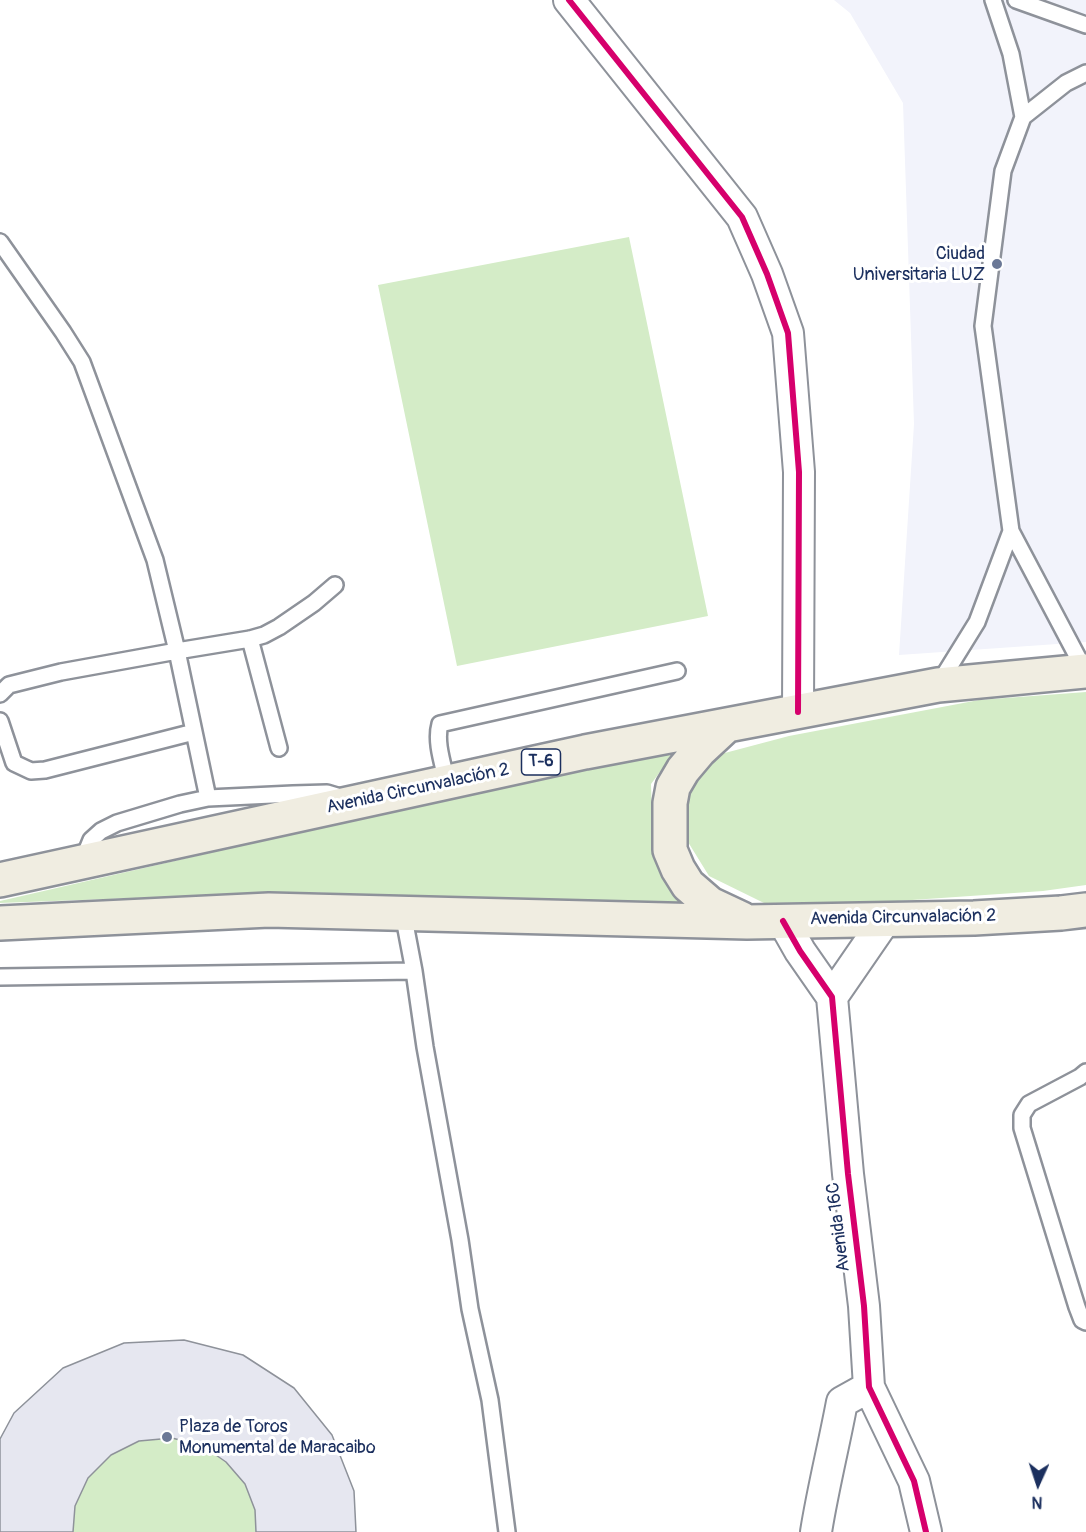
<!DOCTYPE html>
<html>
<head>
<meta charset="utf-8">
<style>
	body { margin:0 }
	#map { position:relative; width:1086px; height:1532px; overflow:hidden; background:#fff; font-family:Pangolin,sans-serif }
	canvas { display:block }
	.north { position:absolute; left:1008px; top:1454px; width:60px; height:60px; -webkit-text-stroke:4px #fff; paint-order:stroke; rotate:183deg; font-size:16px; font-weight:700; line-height:24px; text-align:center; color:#1b2f5e }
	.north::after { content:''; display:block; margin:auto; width:21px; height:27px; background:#1b2f5e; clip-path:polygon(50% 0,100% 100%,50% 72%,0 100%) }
</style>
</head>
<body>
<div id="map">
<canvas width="1086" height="1532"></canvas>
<div class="north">N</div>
</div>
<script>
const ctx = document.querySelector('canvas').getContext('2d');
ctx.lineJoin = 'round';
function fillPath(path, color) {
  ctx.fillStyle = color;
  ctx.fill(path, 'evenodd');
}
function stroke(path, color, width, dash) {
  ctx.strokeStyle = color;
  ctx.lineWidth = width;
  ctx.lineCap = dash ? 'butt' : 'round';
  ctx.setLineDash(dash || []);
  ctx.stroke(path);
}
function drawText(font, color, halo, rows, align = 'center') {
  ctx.font = font + ' Pangolin,sans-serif';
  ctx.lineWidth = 6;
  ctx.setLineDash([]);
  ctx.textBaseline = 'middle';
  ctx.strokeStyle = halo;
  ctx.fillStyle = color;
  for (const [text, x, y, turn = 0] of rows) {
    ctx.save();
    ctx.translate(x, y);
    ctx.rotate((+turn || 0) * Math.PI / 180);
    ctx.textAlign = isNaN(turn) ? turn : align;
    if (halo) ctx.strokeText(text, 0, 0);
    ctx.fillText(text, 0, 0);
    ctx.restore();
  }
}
fillPath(new Path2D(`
	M 834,0 L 1086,0 L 1086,642 L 899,655 L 914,424 L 903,103 L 850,13 Z`), '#f2f3fb');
fillPath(new Path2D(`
	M 629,237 L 708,616 L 457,666 L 378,285 Z
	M 1086,692 L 1086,885 L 1043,891 L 883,902 L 764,903 L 709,876 L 688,842 L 680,809 L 689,777 L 721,754 L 789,736 L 979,700 Z
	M 680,745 L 651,784 L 652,816 L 656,850 L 690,904 L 298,892 L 0,903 L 0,901 Z
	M 184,1340 L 243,1355 L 294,1388 L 332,1435 L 354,1491 L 356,1532 L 0,1532 L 0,1439 L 14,1413 L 63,1368 L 124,1343 Z`), '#d4ecc7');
const building = new Path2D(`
	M 184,1340 L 243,1355 L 294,1388 L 332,1435 L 354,1491 L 356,1532 L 256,1532 L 255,1510 L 245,1484 L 226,1462 L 203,1446 L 172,1438 L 139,1441 L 111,1455 L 88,1478 L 75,1506 L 73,1532 L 0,1532 L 0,1439 L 14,1413 L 63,1368 L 124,1343 Z`);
fillPath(building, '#e6e7f0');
stroke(building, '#8e929a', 1.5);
const lane = new Path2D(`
	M 993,0 L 1011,54 L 1023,117
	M 1016,0 L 1086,25
	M 0,242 L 63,332 L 82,362 L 155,560 L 177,651 L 250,639 L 264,635 L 279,627 L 314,603 L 335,585
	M 250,639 L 279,748
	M 1085,671 L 1011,531 L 983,326 L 1003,171 L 1023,117 L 1066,83 L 1086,73
	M 938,685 L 977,622 L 1011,531
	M 0,694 L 9,685 L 61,672 L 177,651 L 208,798
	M 0,721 L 14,763 L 31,771 L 45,770 L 194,732
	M 447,782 C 443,764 435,742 440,724 L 677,671
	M 82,862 L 91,840 L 101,831 L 117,823 L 180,804 L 208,798 L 293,794 L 327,793 L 337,796
	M 403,913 L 414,971 L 425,1047 L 460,1240 L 470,1309 L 490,1400 L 507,1532
	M 0,977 L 414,971
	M 1086,1072 L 1080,1077 L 1029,1104 L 1022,1115 L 1022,1128 L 1077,1307 L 1082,1320 L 1086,1322`);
const street = new Path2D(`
	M 569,0 L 742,217 L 767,274 L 788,333 L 799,472 L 798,712
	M 783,921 L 800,951 L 832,997 L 848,1174 L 864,1306 L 869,1387 L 914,1481 L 926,1532
	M 832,997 L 885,920
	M 816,1532 C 823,1488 834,1445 842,1402 L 869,1387`);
const highway = new Path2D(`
	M 727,725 L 699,751 L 683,770 L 673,787 L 670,803 L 670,850 L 678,869 L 688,885 L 710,904 L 742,919
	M 0,880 L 585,752 L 727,725 L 938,685 L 1086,671
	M 0,923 L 269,910 L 747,922 L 974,918 L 1061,913 L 1086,910`);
stroke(lane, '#8e929a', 20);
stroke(street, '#8e929a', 34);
stroke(highway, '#8e929a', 38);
stroke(lane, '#fff', 15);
stroke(street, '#fff', 30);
stroke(highway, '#f0ede1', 33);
stroke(new Path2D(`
	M 569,0 L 742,217 L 767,274 L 788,333 L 799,472 L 798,712
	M 783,921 L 800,951 L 832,997 L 848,1174 L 864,1306 L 869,1387 L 914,1481 L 926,1532`), '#d6006c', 6);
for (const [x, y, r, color] of [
	[997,264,6,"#6b7896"],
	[167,1437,6,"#6b7896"]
]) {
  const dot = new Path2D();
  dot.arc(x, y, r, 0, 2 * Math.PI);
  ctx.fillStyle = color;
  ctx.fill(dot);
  stroke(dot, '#fff', 2);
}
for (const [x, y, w] of [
	[541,762,39]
]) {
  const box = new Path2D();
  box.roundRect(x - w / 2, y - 13, w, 26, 4.5);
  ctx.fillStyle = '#fff';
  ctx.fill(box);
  stroke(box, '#1b2f5e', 1.5);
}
drawText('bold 16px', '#1b2f5e', null, [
	["T-6",541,762]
]);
drawText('18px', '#1b2f5e', '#fff', [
	["Ciudad",985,254],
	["Universitaria LUZ",985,275],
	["Plaza de Toros",179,1427,"left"],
	["Monumental de Maracaibo",179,1448,"left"]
], 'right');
drawText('18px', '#1b2f5e', '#fff', [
	["Avenida Circunvalación 2",418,789,-12],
	["Avenida Circunvalación 2",903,918,-1],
	["Avenida 16C",839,1227,-97]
]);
</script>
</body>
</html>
